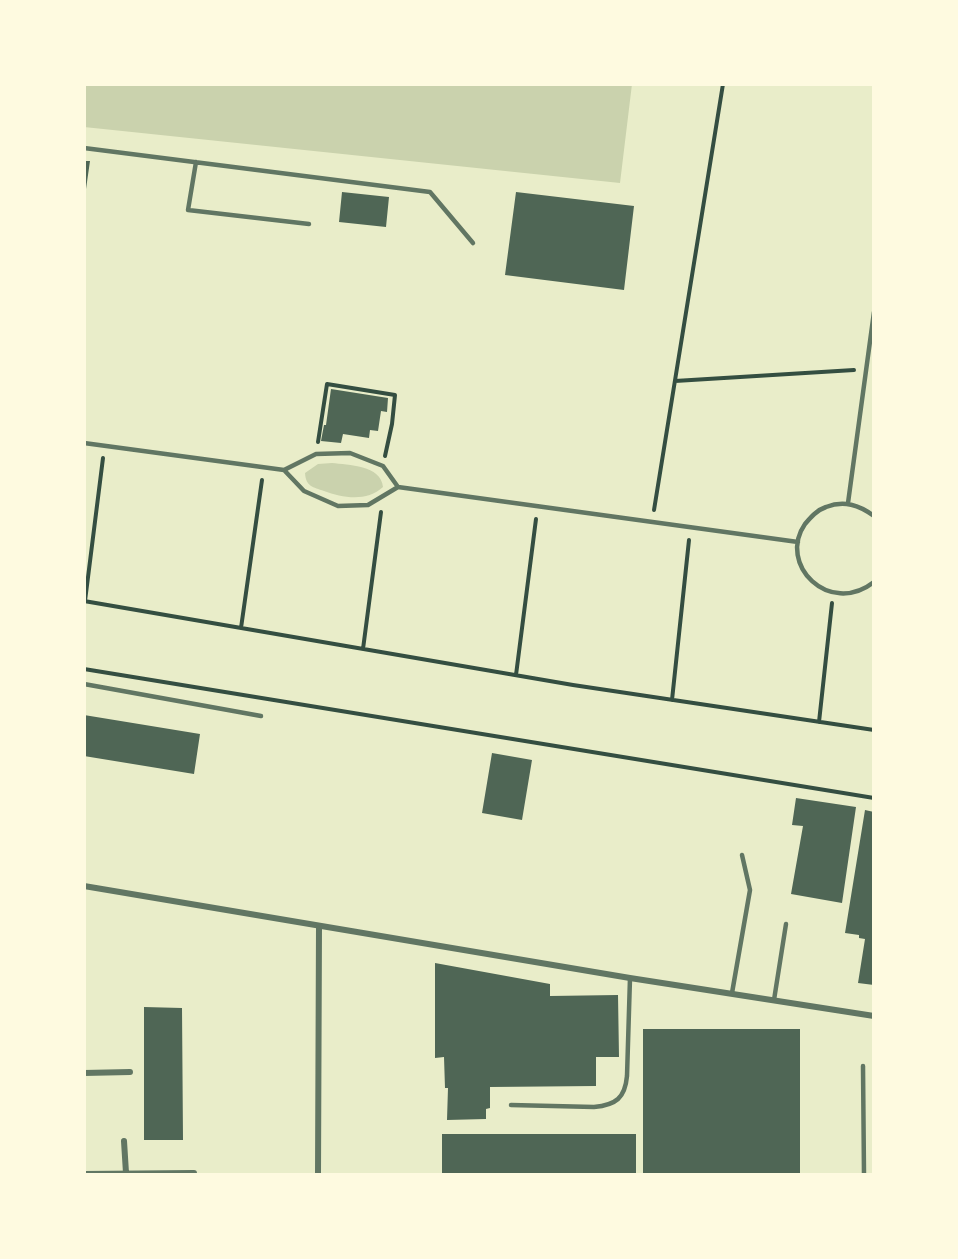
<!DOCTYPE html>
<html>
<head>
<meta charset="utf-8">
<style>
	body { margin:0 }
	#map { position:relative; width:958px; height:1259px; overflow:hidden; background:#e9edc9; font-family:"DM Sans",sans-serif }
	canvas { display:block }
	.frame { position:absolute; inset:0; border:86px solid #fefae0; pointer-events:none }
</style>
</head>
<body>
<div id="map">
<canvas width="958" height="1259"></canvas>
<div class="frame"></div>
</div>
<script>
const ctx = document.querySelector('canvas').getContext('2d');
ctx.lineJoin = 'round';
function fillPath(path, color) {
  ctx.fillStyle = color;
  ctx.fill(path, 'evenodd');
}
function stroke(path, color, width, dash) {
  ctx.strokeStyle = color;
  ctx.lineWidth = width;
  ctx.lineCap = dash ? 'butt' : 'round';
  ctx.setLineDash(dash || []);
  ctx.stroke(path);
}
fillPath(new Path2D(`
	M 84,84 L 632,84 L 620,183 L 84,127 Z
	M 332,463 C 348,465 381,465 383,487 C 367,502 343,498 324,491 C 313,487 306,487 305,473 L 318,464 Z`), '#cad2ad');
fillPath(new Path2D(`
	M 84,161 L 90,161 L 85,196 L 84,196 Z
	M 342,192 L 389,197 L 386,227 L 339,222 Z
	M 516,192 L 634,206 L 624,290 L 505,275 Z
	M 331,389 L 388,398 L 387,412 L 381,411 L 378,431 L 370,430 L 369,438 L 343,434 L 341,443 L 321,441 L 324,425 L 326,425 Z
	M 84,715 L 200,734 L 194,774 L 84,756 Z
	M 492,753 L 532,760 L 522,820 L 482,813 Z
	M 796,798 L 856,807 L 842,903 L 791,894 L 803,826 L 792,825 Z
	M 865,810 L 874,812 L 874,985 L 858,983 L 865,939 L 859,938 L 859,935 L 845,933 Z
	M 435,963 L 550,984 L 550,996 L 618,995 L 619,1057 L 596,1057 L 596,1086 L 490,1087 L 490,1108 L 486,1109 L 486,1119 L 447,1120 L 448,1088 L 445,1088 L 444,1057 L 435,1058 Z
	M 144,1007 L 182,1008 L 183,1140 L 144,1140 Z
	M 643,1029 L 800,1029 L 800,1175 L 643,1175 Z
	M 442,1134 L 636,1134 L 636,1175 L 442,1175 Z`), '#4f6655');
stroke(new Path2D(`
	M 675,381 L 854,370
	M 318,442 L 327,384 L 395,395 L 392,424 L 385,456
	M 654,510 L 723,84
	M 84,601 L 573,685 L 874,730
	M 85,601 L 103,458
	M 241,628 L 262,480
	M 363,649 L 381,512
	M 84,669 L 874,798
	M 516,675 L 536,519
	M 672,700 L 689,540
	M 819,722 L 832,603`), '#344e41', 4);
stroke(new Path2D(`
	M 84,148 L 430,192 L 473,243
	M 196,162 L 188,210 L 309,224
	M 84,443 L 284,470
	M 350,453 L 383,466 L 398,487 L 368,505 L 338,506 L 304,491 L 284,470 L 316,454 Z
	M 398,487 L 798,542
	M 848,503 L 874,312
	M 874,516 C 859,505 844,500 826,507 C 817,510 811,517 805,524 C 777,564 829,617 874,582
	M 84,684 L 261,716
	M 732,993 L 750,890 L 742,855
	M 774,1000 L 786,924
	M 863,1066 L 864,1175
	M 511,1105 L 594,1107 C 616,1105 625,1098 627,1076 L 630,978`), '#617663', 4.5);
stroke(new Path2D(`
	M 84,886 L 630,978 L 874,1016
	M 84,1073 L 130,1072
	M 124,1141 L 126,1173
	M 84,1174 L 194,1173
	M 318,1175 L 319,926`), '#617663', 6);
</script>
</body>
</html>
